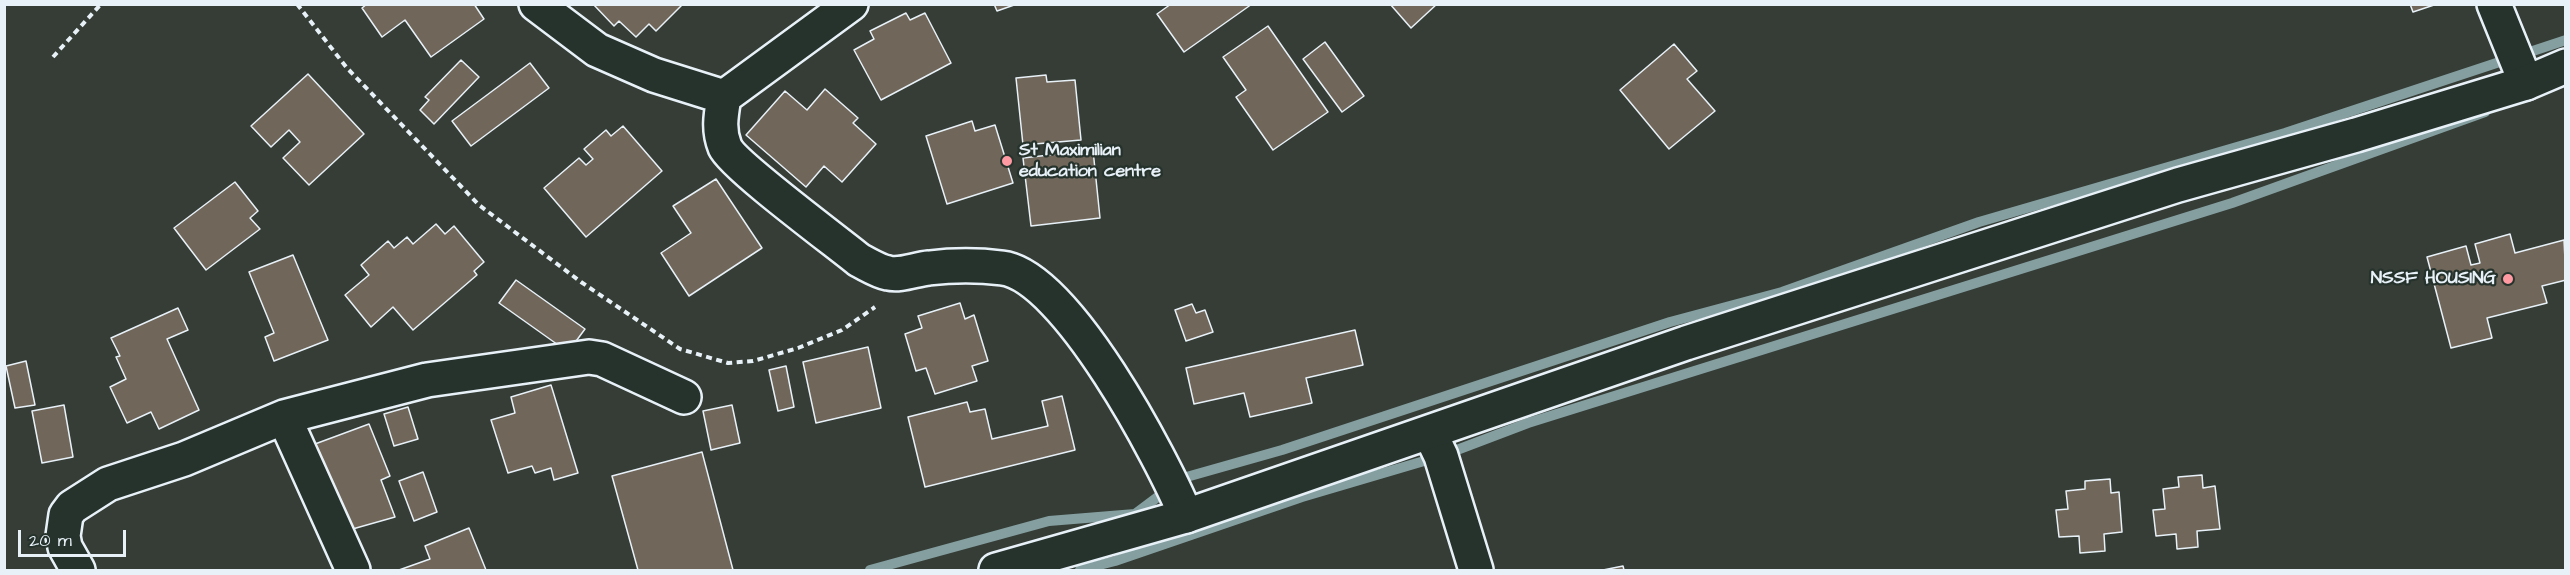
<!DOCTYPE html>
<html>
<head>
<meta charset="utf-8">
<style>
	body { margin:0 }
	#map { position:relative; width:2570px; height:575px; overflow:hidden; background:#353d36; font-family:"Architects Daughter",sans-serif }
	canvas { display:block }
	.frame { position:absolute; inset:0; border:6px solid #e8f1f8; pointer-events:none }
	.scale { position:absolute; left:18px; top:530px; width:108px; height:27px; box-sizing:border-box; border:3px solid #e8f1f8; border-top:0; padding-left:8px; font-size:18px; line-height:21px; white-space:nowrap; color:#e8f1f8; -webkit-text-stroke:4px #26332d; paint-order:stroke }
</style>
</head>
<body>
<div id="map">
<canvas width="2570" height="575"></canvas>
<div class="frame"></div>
<div class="scale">20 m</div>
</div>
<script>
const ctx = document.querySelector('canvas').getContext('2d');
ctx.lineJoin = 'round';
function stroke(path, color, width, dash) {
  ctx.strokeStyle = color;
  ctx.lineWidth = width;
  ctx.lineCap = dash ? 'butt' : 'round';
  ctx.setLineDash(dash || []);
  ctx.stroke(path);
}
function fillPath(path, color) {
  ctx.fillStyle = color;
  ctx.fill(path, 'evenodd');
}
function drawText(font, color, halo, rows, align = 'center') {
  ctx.font = font + ' "Architects Daughter",sans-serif';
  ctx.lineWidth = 4.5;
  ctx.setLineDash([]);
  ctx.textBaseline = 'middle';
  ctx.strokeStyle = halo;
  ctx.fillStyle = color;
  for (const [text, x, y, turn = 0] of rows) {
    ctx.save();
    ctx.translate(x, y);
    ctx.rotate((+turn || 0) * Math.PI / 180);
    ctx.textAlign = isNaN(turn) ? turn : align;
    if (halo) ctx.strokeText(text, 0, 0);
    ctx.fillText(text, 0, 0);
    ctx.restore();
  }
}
stroke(new Path2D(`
	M 870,570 L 1049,521 L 1135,514 L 1183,478 L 1282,450 L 1670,322 L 1782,292 L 1979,222 L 2285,133 L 2566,40
	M 1080,570 L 1115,561 L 1302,497 L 1441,456 L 1528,423 L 2232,203 L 2485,112`), '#859fa0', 10);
const building = new Path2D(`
	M 367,4 L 474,4 L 484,19 L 431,57 L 405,20 L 382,37 L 362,8 Z
	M 593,4 L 683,4 L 656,31 L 649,24 L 636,37 L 619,21 L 614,26 Z
	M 994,4 L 1017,4 L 997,11 Z
	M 1171,4 L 1252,4 L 1184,52 L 1157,14 Z
	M 1390,4 L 1437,4 L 1411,28 Z
	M 2410,4 L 2434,4 L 2434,5 L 2413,12 Z
	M 906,13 L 910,20 L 925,13 L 951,63 L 881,100 L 854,50 L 874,39 L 870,31 Z
	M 1268,26 L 1328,112 L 1273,150 L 1236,97 L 1246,90 L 1223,57 Z
	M 1325,42 L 1364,96 L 1342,112 L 1303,59 Z
	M 1674,44 L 1697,71 L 1687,79 L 1715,111 L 1669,149 L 1620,90 Z
	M 461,60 L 479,77 L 434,124 L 420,110 L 429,100 L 425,97 Z
	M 530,63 L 549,88 L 471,146 L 452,121 Z
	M 308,74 L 364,134 L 309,185 L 283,158 L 300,142 L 289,130 L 271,147 L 251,126 Z
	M 1046,75 L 1047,82 L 1075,80 L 1081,140 L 1023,145 L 1016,78 Z
	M 825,89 L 858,118 L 853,123 L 876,144 L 842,182 L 824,166 L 806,187 L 746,135 L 785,91 L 807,110 Z
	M 972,121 L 975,131 L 995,125 L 1013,183 L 947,204 L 926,136 Z
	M 623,126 L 662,171 L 586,237 L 544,188 L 579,158 L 586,165 L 593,159 L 584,149 L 606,130 L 611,136 Z
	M 1093,150 L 1100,218 L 1031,226 L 1023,158 Z
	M 716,179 L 762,248 L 689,296 L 661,253 L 691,233 L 673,206 Z
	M 235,182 L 258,211 L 250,218 L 260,229 L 206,270 L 174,228 Z
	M 436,224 L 445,234 L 454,226 L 484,262 L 474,271 L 477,275 L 413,330 L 393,307 L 371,327 L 345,295 L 369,275 L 361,265 L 388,241 L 394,248 L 407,237 L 413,244 Z
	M 2510,234 L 2515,253 L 2564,240 L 2566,280 L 2542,286 L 2547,303 L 2487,318 L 2492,338 L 2451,348 L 2427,257 L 2466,246 L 2471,265 L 2480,263 L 2475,244 Z
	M 293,255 L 328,340 L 274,361 L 265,337 L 274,333 L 249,272 Z
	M 516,280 L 585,329 L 568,352 L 499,303 Z
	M 960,303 L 965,319 L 974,315 L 988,361 L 972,366 L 977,381 L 935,394 L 926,368 L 916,371 L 905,334 L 922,328 L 918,316 Z
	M 1192,304 L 1196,313 L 1205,310 L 1213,332 L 1186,341 L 1175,310 Z
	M 178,308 L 188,330 L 167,339 L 199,410 L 159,429 L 151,412 L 127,423 L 110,387 L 126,379 L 116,357 L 120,356 L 111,338 Z
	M 1355,330 L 1363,365 L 1306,378 L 1312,403 L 1250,417 L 1244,393 L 1194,404 L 1186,368 Z
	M 868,347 L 881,408 L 816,423 L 803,362 Z
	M 26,361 L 35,405 L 15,408 L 6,366 Z
	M 786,366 L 794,407 L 778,411 L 769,370 Z
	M 551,385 L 578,473 L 554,480 L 551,468 L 535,473 L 532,466 L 508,473 L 491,420 L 515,413 L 511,397 Z
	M 1062,396 L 1075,450 L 925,487 L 908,417 L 967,402 L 970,412 L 985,409 L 992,439 L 1048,426 L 1042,401 Z
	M 64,405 L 73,457 L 42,463 L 32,411 Z
	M 732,405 L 740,443 L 711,450 L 703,411 Z
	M 408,407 L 418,439 L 394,446 L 384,414 Z
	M 369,424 L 390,476 L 381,480 L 395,517 L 342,532 L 335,497 L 315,444 Z
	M 702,452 L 733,570 L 638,570 L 612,476 Z
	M 423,472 L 437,512 L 414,521 L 399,481 Z
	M 2202,475 L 2203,488 L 2215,486 L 2220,529 L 2197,531 L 2198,547 L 2177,549 L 2176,534 L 2156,536 L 2153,510 L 2165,509 L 2163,489 L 2179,487 L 2178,477 Z
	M 2110,479 L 2111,493 L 2119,492 L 2122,532 L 2104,534 L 2105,551 L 2080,553 L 2079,536 L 2059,537 L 2056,510 L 2068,509 L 2066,491 L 2085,489 L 2085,481 Z
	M 469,528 L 486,570 L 399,570 L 430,559 L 425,546 Z
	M 1623,566 L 1624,570 L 1603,570 Z`);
fillPath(building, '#706659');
stroke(building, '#e8f1f8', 1.5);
const minor = new Path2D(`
	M 536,4 L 597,50 L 654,75 L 724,97
	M 851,4 L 724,97 C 721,115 718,130 725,147 C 733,165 837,242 859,260 C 869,265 878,271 888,273 C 901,276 916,269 929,268 C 953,265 979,265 1002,268 C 1066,275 1163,460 1186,516
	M 2494,4 L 2526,83
	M 284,417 L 353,570
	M 1430,433 L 1441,456 L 1476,570
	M 78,570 L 65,547 L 63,536 L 66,515 L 72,507 L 108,484 L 184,459 L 284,417 L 427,380 L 589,357 L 602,359 L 684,397`);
const major = new Path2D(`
	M 996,570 L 1186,516 L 1686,343 L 2178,185 L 2356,135 L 2526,83 L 2566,66`);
stroke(minor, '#e8f1f8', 38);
stroke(major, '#e8f1f8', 38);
stroke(new Path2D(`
	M 297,4 L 347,68 L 479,205 L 581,282 L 680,349 L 728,363 L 753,361 L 798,348 L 842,330 L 875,307
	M 53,57 L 101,4`), '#e8f1f8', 4, [6, 4.5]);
stroke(minor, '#26332d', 33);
stroke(major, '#26332d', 33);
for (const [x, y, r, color] of [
	[1007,161,6,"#ff9aa2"],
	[2508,279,6,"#ff9aa2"]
]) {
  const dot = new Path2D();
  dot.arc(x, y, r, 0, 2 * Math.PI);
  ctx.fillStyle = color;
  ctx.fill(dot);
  stroke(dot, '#26332d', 2);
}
drawText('bold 18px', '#e8f1f8', '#26332d', [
	["St Maximilian",1019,151],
	["education centre",1019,172],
	["NSSF HOUSING",2496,279,"right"]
], 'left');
</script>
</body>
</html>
